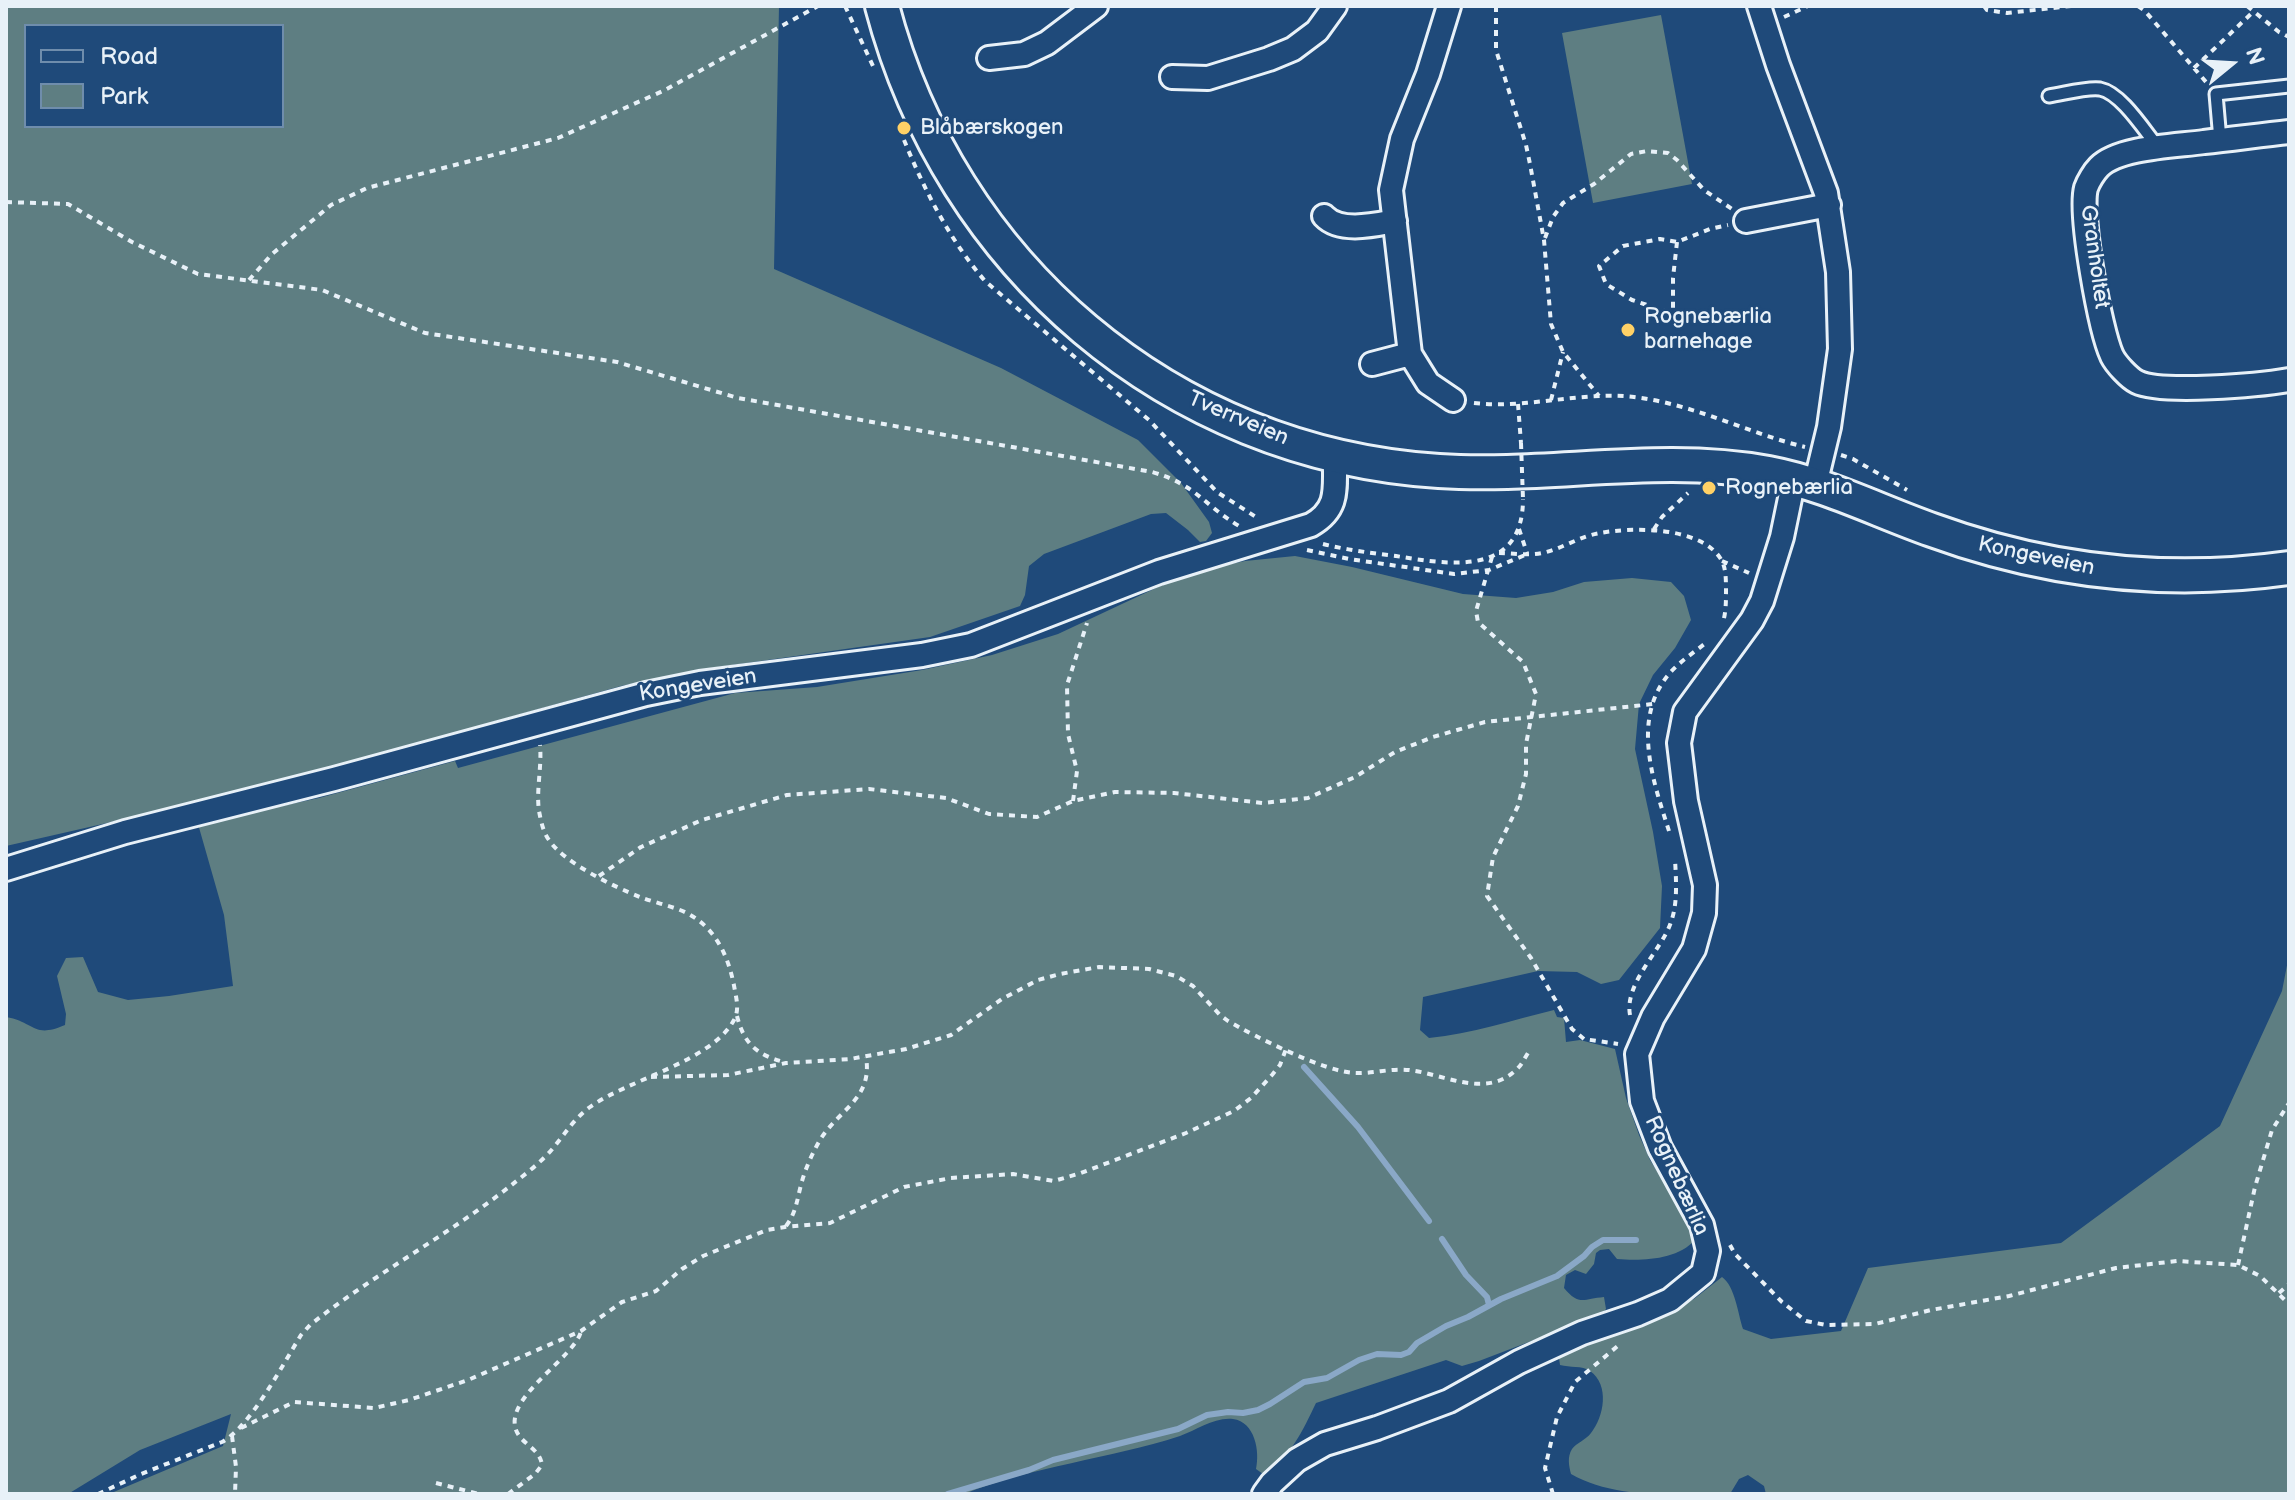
<!DOCTYPE html>
<html>
<head>
<meta charset="utf-8">
<style>
	body { margin:0 }
	#map { position:relative; width:2295px; height:1500px; overflow:hidden; background:#1f4a7a; font-family:"Balsamiq Sans",sans-serif }
	canvas { display:block }
	.frame { position:absolute; inset:0; border:8px solid #e8f1f8; pointer-events:none }
	.legend { position:absolute; left:24px; top:24px; width:260px; height:104px; box-sizing:border-box; background:#1f4a7a; border:2px solid #6f8dac; margin:0; padding:10px 14px; list-style:none; font-size:24px; color:#e8f1f8 }
	.legend li { display:flex; align-items:center; gap:16px; height:40px }
	.legend b { width:40px; border:2px solid #6f8dac }
	.north { position:absolute; left:2191px; top:24px; width:80px; height:80px; -webkit-text-stroke:6px #1f4a7a; paint-order:stroke; rotate:72deg; font-size:22px; font-weight:700; line-height:32px; text-align:center; color:#e8f1f8 }
	.north::after { content:''; display:block; margin:auto; width:28px; height:36px; background:#e8f1f8; clip-path:polygon(50% 0,100% 100%,50% 72%,0 100%) }
</style>
</head>
<body>
<div id="map">
<canvas width="2295" height="1500"></canvas>
<div class="frame"></div>
<ul class="legend">
<li><b style="height:10px;background:#1f4a7a"></b>Road</li>
<li><b style="height:22px;background:#5e7e82"></b>Park</li>
</ul>
<div class="north">N</div>
</div>
<script>
const ctx = document.querySelector('canvas').getContext('2d');
ctx.lineJoin = 'round';
function fillPath(path, color) {
  ctx.fillStyle = color;
  ctx.fill(path, 'evenodd');
}
function stroke(path, color, width, dash) {
  ctx.strokeStyle = color;
  ctx.lineWidth = width;
  ctx.lineCap = dash ? 'butt' : 'round';
  ctx.setLineDash(dash || []);
  ctx.stroke(path);
}
function drawText(font, color, halo, rows, align = 'center') {
  ctx.font = font + ' "Balsamiq Sans",sans-serif';
  ctx.lineWidth = 6;
  ctx.setLineDash([]);
  ctx.textBaseline = 'middle';
  ctx.strokeStyle = halo;
  ctx.fillStyle = color;
  for (const [text, x, y, turn = 0] of rows) {
    ctx.save();
    ctx.translate(x, y);
    ctx.rotate((+turn || 0) * Math.PI / 180);
    ctx.textAlign = isNaN(turn) ? turn : align;
    if (halo) ctx.strokeText(text, 0, 0);
    ctx.fillText(text, 0, 0);
    ctx.restore();
  }
}
fillPath(new Path2D(`
	M 6,6 L 779,6 L 774,269 L 1001,368 L 1138,440 L 1181,483 L 1209,522 L 1212,533 L 1206,541 L 1200,542 L 1188,530 L 1166,513 L 1151,514 L 1044,554 L 1029,566 L 1025,595 L 1020,606 L 930,637 L 704,669 L 621,686 L 243,792 L 6,846 ZM 26,26 L 282,26 L 282,126 L 26,126 Z
	M 1661,15 L 1692,184 L 1593,203 L 1562,33 Z
	M 1295,556 L 1352,567 L 1463,594 L 1516,598 L 1553,592 L 1584,582 L 1632,578 L 1671,582 L 1684,596 L 1691,620 L 1675,648 L 1653,675 L 1639,704 L 1635,749 L 1653,832 L 1662,886 L 1660,928 L 1619,980 L 1601,984 L 1577,972 L 1538,971 L 1423,997 L 1420,1030 L 1429,1038 C 1472,1034 1512,1020 1554,1010 L 1557,1017 L 1564,1018 L 1566,1042 L 1580,1040 L 1615,1049 L 1626,1098 L 1639,1135 L 1650,1160 L 1674,1198 L 1695,1227 L 1695,1240 C 1677,1260 1642,1261 1617,1259 L 1609,1249 L 1600,1250 L 1596,1253 L 1594,1264 L 1586,1274 L 1575,1270 L 1566,1275 L 1564,1288 C 1579,1306 1583,1299 1604,1297 L 1606,1309 L 1602,1314 L 1479,1361 L 1462,1366 L 1446,1360 L 1316,1403 C 1303,1430 1290,1459 1263,1474 L 1256,1469 C 1260,1451 1255,1422 1233,1419 C 1214,1417 1197,1430 1180,1436 C 1109,1459 1033,1466 964,1494 L 109,1494 L 223,1446 L 231,1414 L 140,1450 L 68,1494 L 6,1494 L 6,1017 C 35,1022 33,1039 65,1025 L 66,1014 L 57,976 L 66,958 L 83,957 L 98,992 L 128,1000 L 169,996 L 233,986 L 224,915 L 198,824 L 319,798 L 455,761 L 458,768 L 735,693 L 817,687 L 922,670 L 992,655 L 1058,634 L 1188,573 L 1245,561 Z
	M 2289,955 L 2289,1494 L 1766,1494 L 1764,1486 L 1748,1475 L 1739,1479 L 1730,1494 C 1677,1494 1617,1500 1571,1474 C 1569,1466 1567,1457 1572,1449 C 1576,1443 1586,1440 1591,1433 C 1604,1417 1610,1385 1590,1371 C 1582,1365 1570,1368 1560,1365 L 1559,1358 L 1573,1348 L 1694,1299 L 1722,1277 C 1735,1286 1738,1314 1743,1329 L 1771,1339 L 1841,1331 L 1868,1268 L 2061,1243 L 2220,1126 L 2282,991 Z`), '#5e7e82');
stroke(new Path2D(`
	M 1304,1067 L 1358,1127 L 1429,1221
	M 1442,1239 L 1466,1275 L 1487,1297 L 1489,1305
	M 948,1494 L 1029,1470 L 1053,1460 L 1178,1429 L 1207,1415 L 1228,1412 L 1243,1413 L 1258,1410 L 1270,1404 L 1304,1382 L 1327,1378 L 1359,1360 L 1377,1354 L 1401,1355 L 1409,1352 L 1417,1343 L 1446,1326 L 1468,1317 L 1501,1299 L 1557,1276 L 1584,1256 L 1592,1247 L 1603,1240 L 1636,1240`), '#8aa8c7', 6);
const lane = new Path2D(`
	M 2049,96 C 2063,94 2087,87 2100,89 C 2121,93 2144,130 2158,147
	M 2220,140 L 2216,94 L 2289,86`);
const street = new Path2D(`
	M 1449,6 L 1428,74 L 1402,139 L 1391,190 L 1410,354 L 1428,383 L 1453,400
	M 1759,6 L 1778,65 L 1826,193 L 1838,272 L 1840,349 L 1829,427 L 1815,485
	M 989,58 L 1024,54 L 1047,43 L 1096,6
	M 1172,77 L 1208,78 L 1269,59 L 1293,49 L 1317,31 L 1335,6
	M 2289,132 C 2261,135 2232,139 2204,142 C 2176,146 2119,147 2099,167 C 2094,172 2088,182 2086,188 C 2079,214 2100,330 2112,356 C 2116,364 2129,378 2137,382 C 2161,394 2260,385 2289,380
	M 1324,216 C 1340,233 1374,225 1395,221
	M 1746,221 L 1829,205
	M 1372,364 L 1410,354
	M 6,869 L 125,832 L 334,779 L 646,694 L 700,683 L 922,655 L 971,645 L 1159,572 L 1311,525 C 1341,508 1334,486 1335,456
	M 1264,1494 L 1272,1483 L 1297,1460 L 1325,1444 L 1377,1428 L 1449,1401 L 1519,1362 L 1582,1333 L 1638,1314 L 1670,1300 L 1703,1273 L 1708,1251 L 1702,1225 L 1660,1148 L 1642,1101 L 1637,1054 L 1653,1017 L 1694,949 L 1704,913 L 1705,885 L 1686,801 L 1679,743 L 1685,712 L 1752,620 L 1762,601 L 1782,537 L 1794,479`);
const secondary = new Path2D(`
	M 882,6 C 950,265 1170,454 1439,471 C 1548,478 1660,453 1768,473 C 1826,484 1878,511 1932,530 C 2047,572 2168,585 2289,568`);
stroke(lane, '#e8f1f8', 17);
stroke(street, '#e8f1f8', 28);
stroke(secondary, '#e8f1f8', 38);
stroke(new Path2D(`
	M 845,6 L 873,66
	M 1496,6 L 1496,50 L 1526,145 L 1530,164 L 1544,240 L 1551,324 L 1563,352 L 1599,396
	M 1984,6 L 1987,10 L 2007,13 L 2071,6
	M 2138,6 L 2145,11 L 2206,82
	M 2247,6 L 2279,32 L 2289,37
	M 1784,17 L 1808,6
	M 2194,68 L 2253,12
	M 904,140 C 925,191 949,239 985,281 L 1149,420 L 1217,492 L 1259,519
	M 6,202 L 68,204 L 132,242 L 198,274 L 322,290 L 425,333 L 617,362 L 738,398 L 1152,472 C 1195,484 1204,505 1239,526
	M 1545,238 L 1553,217 L 1563,203 L 1594,184 L 1631,154 L 1647,151 L 1668,153 L 1677,160 L 1704,190 L 1732,209
	M 1677,242 L 1673,278 L 1673,309 L 1668,312 L 1632,300 L 1606,284 L 1599,266 L 1623,246 L 1660,239 L 1677,242 L 1710,229 L 1728,225
	M 249,280 L 272,254 L 331,205 L 367,188 L 558,138 L 665,90 L 818,6
	M 1551,400 L 1563,352
	M 1474,403 C 1528,409 1581,391 1634,397 C 1694,404 1747,433 1805,447
	M 1518,404 L 1521,443
	M 1841,455 L 1853,459 L 1907,490
	M 1519,529 L 1527,553
	M 1654,529 L 1662,517 L 1688,493
	M 1323,544 C 1347,550 1371,553 1396,556 C 1450,565 1523,577 1523,499
	M 1307,550 L 1349,559 L 1454,574 L 1489,570 L 1525,555
	M 1499,553 C 1513,553 1528,556 1542,553 C 1562,549 1580,536 1600,533 C 1633,527 1703,526 1722,561 C 1726,569 1726,581 1726,591 C 1726,601 1726,612 1723,622
	M 1492,557 L 1476,611 L 1478,622 L 1523,662 L 1536,694 L 1526,744 L 1526,774 L 1518,806 L 1493,857 L 1487,896 L 1531,958 L 1572,1029 L 1584,1039 L 1618,1044
	M 1722,561 L 1749,573
	M 1073,801 L 1077,771 L 1068,734 L 1067,685 L 1087,623
	M 1669,831 C 1653,781 1631,719 1669,674 C 1680,661 1695,652 1708,641
	M 599,876 L 641,847 L 702,820 L 787,795 L 869,789 L 946,798 L 989,814 L 1037,817 L 1073,801 L 1115,792 L 1174,793 L 1263,803 L 1308,798 L 1355,777 L 1395,752 L 1433,737 L 1485,722 L 1653,704
	M 1630,1015 C 1624,983 1662,950 1671,922 C 1678,903 1676,879 1675,859
	M 737,1016 C 744,1044 757,1055 784,1062
	M 651,1077 L 728,1075 L 786,1063 L 850,1059 L 906,1049 L 951,1035 L 1002,999 L 1038,980 L 1060,974 L 1099,967 L 1149,969 L 1176,976 L 1193,986 L 1220,1015 L 1228,1021 C 1256,1037 1323,1071 1354,1073 C 1372,1074 1391,1068 1409,1070 C 1444,1074 1485,1099 1516,1070 C 1522,1065 1525,1057 1530,1050
	M 786,1226 C 796,1213 797,1200 801,1185 C 805,1169 812,1154 820,1140 C 839,1109 873,1099 866,1057
	M 1730,1245 L 1735,1254 L 1782,1302 L 1806,1321 L 1826,1325 L 1875,1324 L 1931,1310 L 2009,1296 L 2116,1268 L 2177,1261 L 2238,1265 L 2260,1276 L 2289,1304
	M 2238,1265 L 2255,1187 L 2272,1130 L 2289,1103
	M 2279,1293 L 2289,1284
	M 241,1428 L 294,1402 L 374,1408 L 409,1400 L 468,1380 L 581,1331 L 622,1302 L 656,1291 L 682,1269 L 703,1256 L 767,1230 L 785,1227 L 830,1223 L 904,1187 L 951,1178 L 1013,1174 L 1054,1181 L 1081,1173 L 1186,1133 L 1234,1111 L 1251,1098 L 1272,1075 L 1280,1065 L 1286,1049
	M 232,1436 L 236,1467 L 235,1494
	M 436,1483 L 479,1494
	M 98,1494 L 141,1474 L 222,1442 C 251,1426 283,1364 301,1335 L 310,1325 C 373,1275 445,1237 509,1187 C 524,1175 542,1162 554,1147 C 566,1132 575,1118 590,1107 C 629,1079 711,1062 734,1020 C 739,1011 737,1001 735,991 C 729,956 715,924 680,910 C 667,905 653,902 640,897 C 615,887 564,863 549,840 C 543,832 541,821 539,811 C 536,790 542,767 540,745
	M 508,1494 L 535,1474 L 542,1465 C 540,1447 518,1444 515,1426 C 509,1394 576,1356 581,1331
	M 1553,1494 L 1545,1468 L 1557,1417 L 1575,1382 L 1620,1344`), '#e8f1f8', 4, [6, 6]);
stroke(lane, '#1f4a7a', 11);
stroke(street, '#1f4a7a', 22);
stroke(secondary, '#1f4a7a', 32);
stroke(new Path2D(`
	M 1521,443 L 1523,499`), '#e8f1f8', 4, [6, 6]);
for (const [x, y, r, color] of [
	[904,128,8,"#ffd166"],
	[1628,330,8,"#ffd166"],
	[1709,488,8,"#ffd166"]
]) {
  const dot = new Path2D();
  dot.arc(x, y, r, 0, 2 * Math.PI);
  ctx.fillStyle = color;
  ctx.fill(dot);
  stroke(dot, '#1f4a7a', 3);
}
drawText('22px', '#e8f1f8', '#1f4a7a', [
	["Blåbærskogen",920,128],
	["Rognebærlia",1644,317],
	["barnehage",1644,342],
	["Rognebærlia",1725,488]
], 'left');
drawText('22px', '#e8f1f8', '#1f4a7a', [
	["Granholtet",2094,257,82],
	["Tverrveien",1238,419,23],
	["Kongeveien",2036,557,12],
	["Kongeveien",698,686,-9],
	["Rognebærlia",1676,1176,66]
]);
</script>
</body>
</html>
